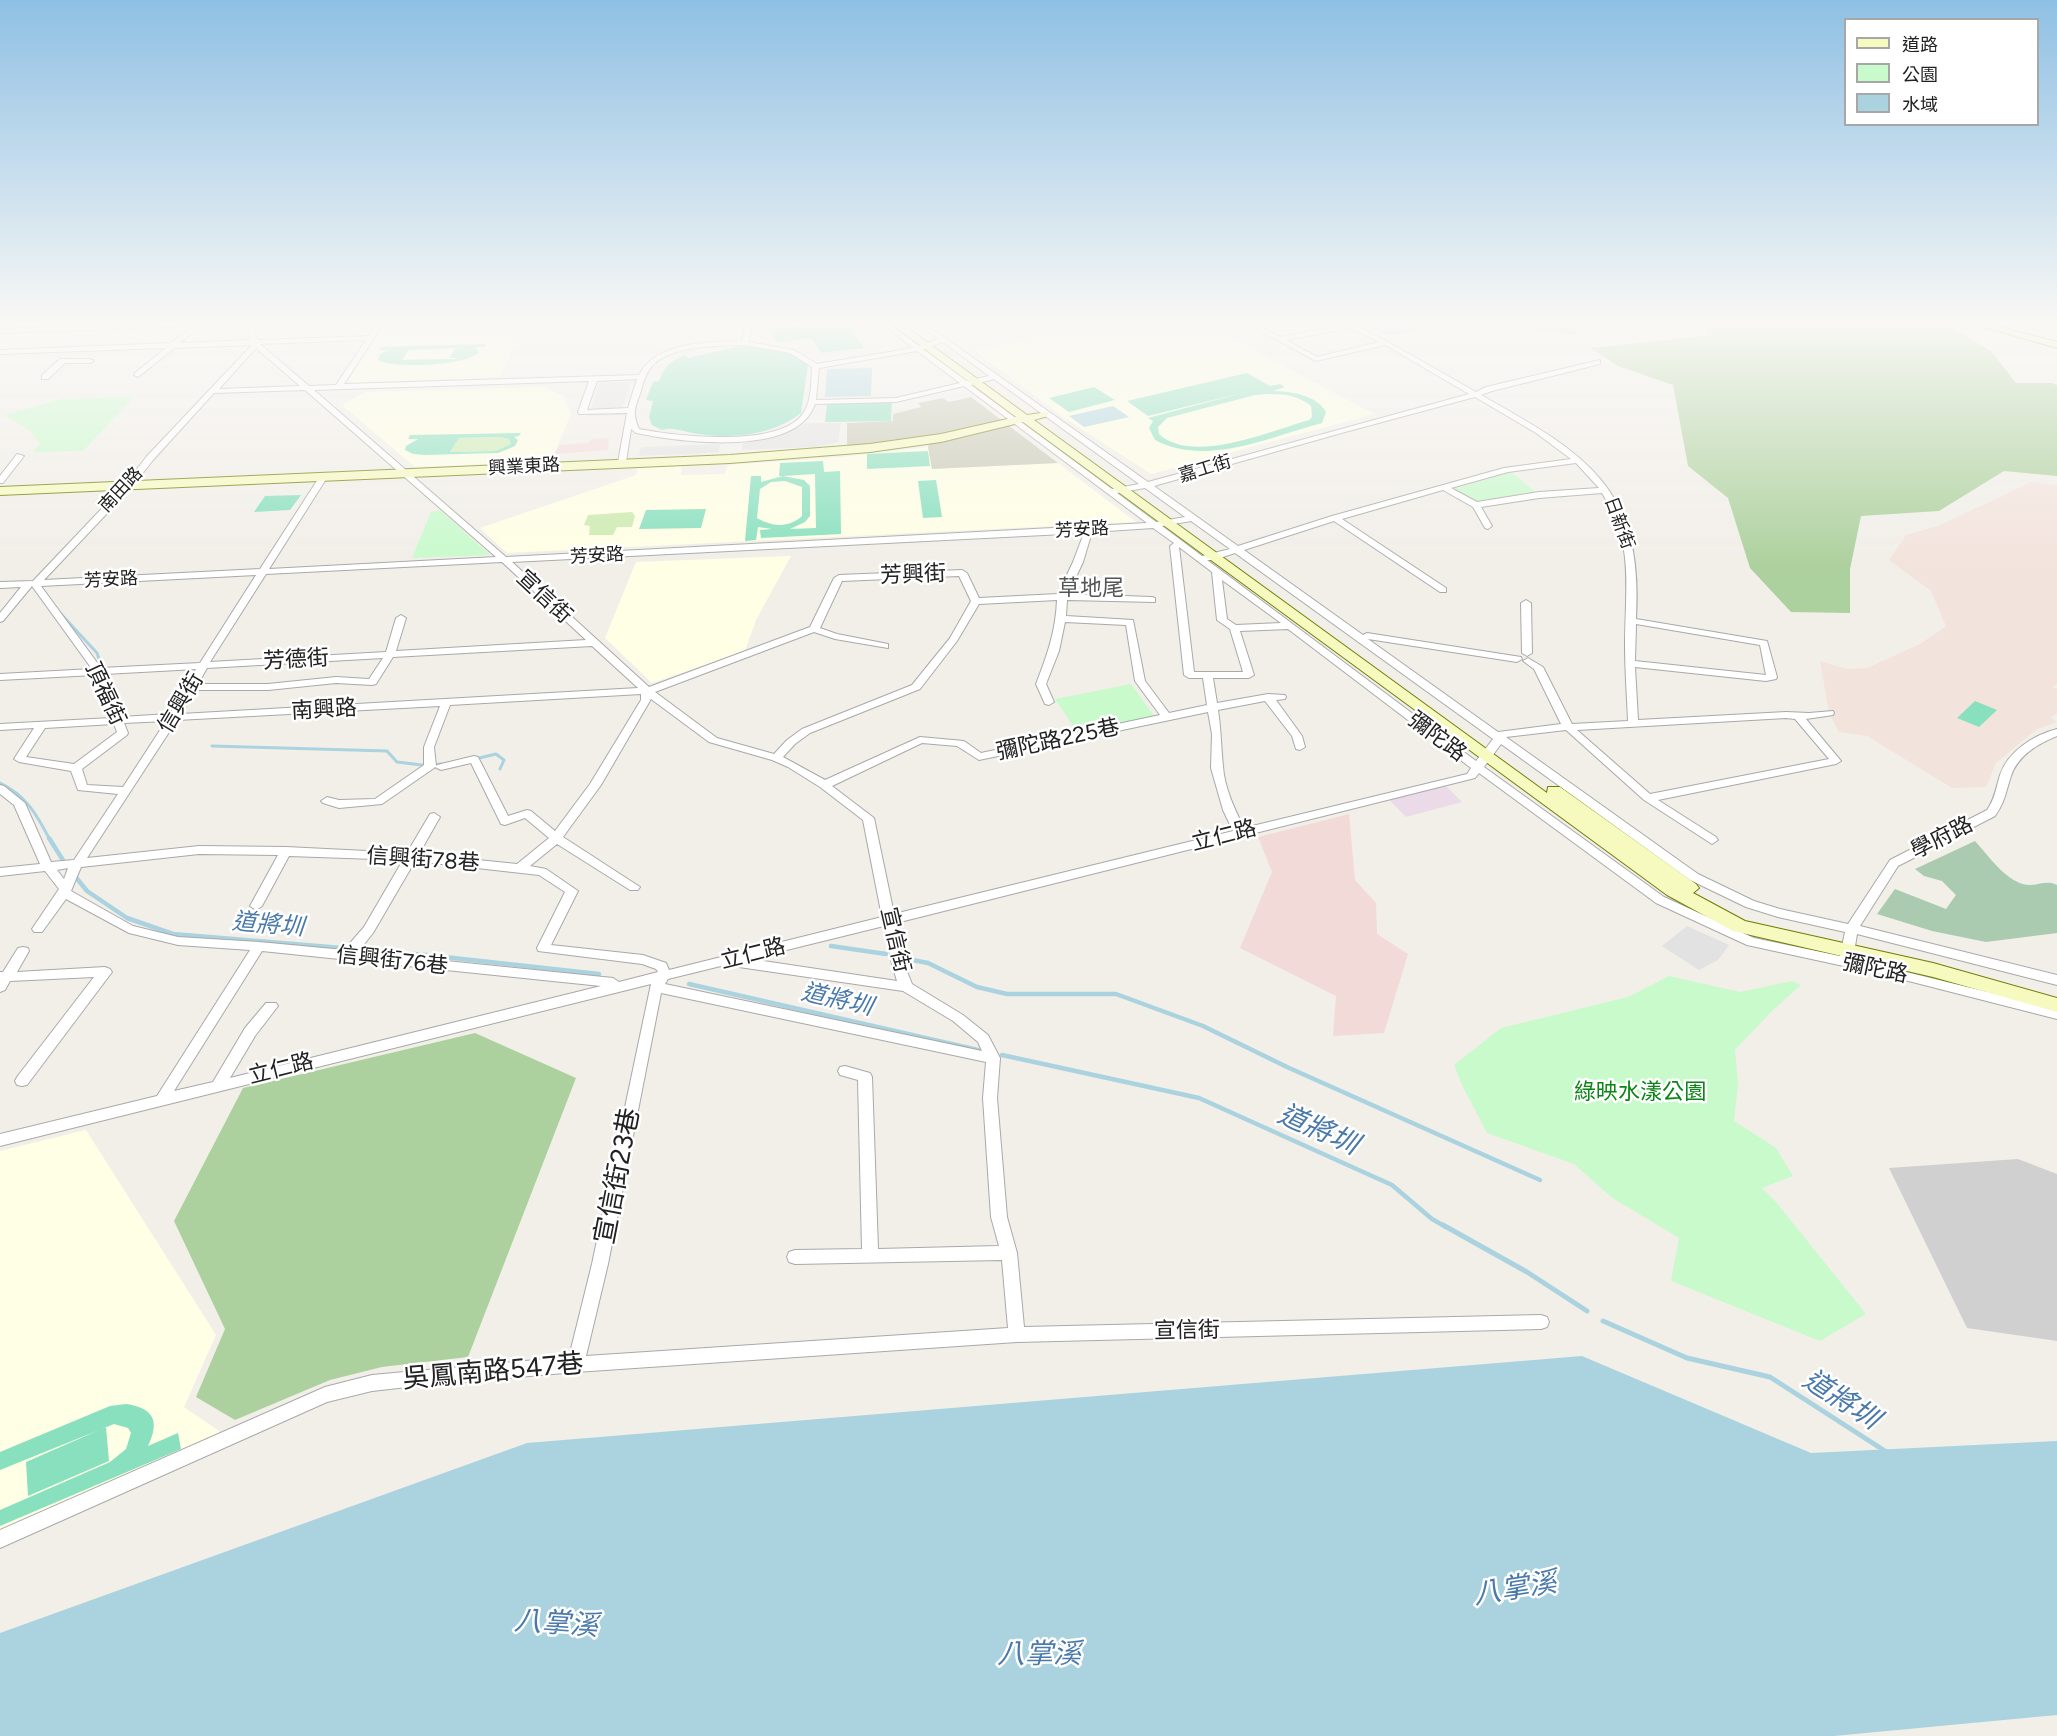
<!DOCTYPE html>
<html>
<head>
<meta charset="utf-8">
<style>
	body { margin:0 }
	#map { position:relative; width:2057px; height:1736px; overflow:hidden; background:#f2efe9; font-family:Figtree,"Noto Sans TC",sans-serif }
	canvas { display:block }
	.legend { position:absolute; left:1844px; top:18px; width:195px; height:108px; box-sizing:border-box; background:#fff; border:2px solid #a7a7a7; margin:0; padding:8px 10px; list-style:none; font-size:18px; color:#222 }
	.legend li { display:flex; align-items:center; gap:12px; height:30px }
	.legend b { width:30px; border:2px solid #a7a7a7 }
</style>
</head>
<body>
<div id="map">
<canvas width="2057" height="1736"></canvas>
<ul class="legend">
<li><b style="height:8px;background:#f7fabf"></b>道路</li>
<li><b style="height:16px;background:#c8facc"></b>公園</li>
<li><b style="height:16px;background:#aad3df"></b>水域</li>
</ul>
</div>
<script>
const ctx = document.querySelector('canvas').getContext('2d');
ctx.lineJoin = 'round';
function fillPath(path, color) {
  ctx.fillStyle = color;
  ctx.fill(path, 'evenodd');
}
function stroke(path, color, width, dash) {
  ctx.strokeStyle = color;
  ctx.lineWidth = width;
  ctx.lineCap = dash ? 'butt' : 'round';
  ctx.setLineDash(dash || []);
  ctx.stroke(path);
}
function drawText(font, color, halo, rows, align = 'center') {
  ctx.font = font + ' Figtree,"Noto Sans TC",sans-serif';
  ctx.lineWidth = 5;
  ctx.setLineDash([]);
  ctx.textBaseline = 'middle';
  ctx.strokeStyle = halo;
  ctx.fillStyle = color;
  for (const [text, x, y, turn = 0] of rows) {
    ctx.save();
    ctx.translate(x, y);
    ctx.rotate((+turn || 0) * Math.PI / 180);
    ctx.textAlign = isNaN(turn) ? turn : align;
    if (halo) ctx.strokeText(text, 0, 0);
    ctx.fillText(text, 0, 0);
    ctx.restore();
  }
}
fillPath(new Path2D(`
	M 609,438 L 608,450 L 554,454 L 560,445 L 588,443 L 592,439 Z
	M 1349,814 L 1355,880 L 1376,903 L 1377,934 L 1408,954 L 1384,1033 L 1333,1036 L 1336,996 L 1240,948 L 1272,872 L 1258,837 Z`), '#f2dad9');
fillPath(new Path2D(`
	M 1445,785 L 1462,802 L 1406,817 L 1389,800 Z`), '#ebdbe8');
fillPath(new Path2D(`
	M 384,323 L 526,323 L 499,377 L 353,383 L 348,381 Z
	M 1102,323 L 1203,323 L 1374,414 L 1151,474 L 1063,417 L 974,350 Z
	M 545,387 L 563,396 L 571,414 L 551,461 L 415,467 L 342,405 L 366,392 Z
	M 928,447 L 932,469 L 1058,463 L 1136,522 L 507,553 L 480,528 L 636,475 L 638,466 L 682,464 L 681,475 L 725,474 L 728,465 L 842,457 Z
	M 791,556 L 756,620 L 745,651 L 652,683 L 605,638 L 636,562 Z
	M 86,1130 L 216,1335 L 184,1407 L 219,1431 L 220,1437 L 0,1532 L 0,1151 Z`), '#ffffe5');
fillPath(new Path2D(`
	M 2018,1159 L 2057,1174 L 2057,1341 L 1967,1328 L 1889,1168 Z`), '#d0d0d0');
fillPath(new Path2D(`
	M 2031,482 L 2057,485 L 2057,684 L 2053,687 L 2057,689 L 2057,713 L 2051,718 L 2057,722 L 2037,729 L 1996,763 L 1986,787 L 1952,788 L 1867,736 L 1839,732 L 1829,713 L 1820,661 L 1847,669 L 1867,668 L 1920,644 L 1946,626 L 1931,591 L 1889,560 L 1906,535 L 1938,526 Z`), '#f3e3dd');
fillPath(new Path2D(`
	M 971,397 L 1058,463 L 932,469 L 928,447 L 930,442 L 847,449 L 847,423 L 893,421 L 893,414 L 921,407 L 918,403 L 943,398 L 949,402 Z`), '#c7c7b4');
fillPath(new Path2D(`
	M 500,437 L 509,439 L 511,444 L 496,451 L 450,452 L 459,438 Z
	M 632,512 L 635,516 L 632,527 L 617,527 L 613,535 L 589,535 L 590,526 L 584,525 L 588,515 Z`), '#cdebb0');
fillPath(new Path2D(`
	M 1457,323 L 1581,323 L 1575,335 L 1485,323 L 1464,326 Z
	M 1703,323 L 1946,323 L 1992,352 L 2016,383 L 2052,383 L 2057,385 L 2057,476 L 2004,471 L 1939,511 L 1861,516 L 1850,569 L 1850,613 L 1791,612 L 1750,568 L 1728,498 L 1688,466 L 1673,385 L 1618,366 L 1590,348 L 1711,335 Z
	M 475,1033 L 576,1078 L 468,1357 L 382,1367 L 330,1380 L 235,1420 L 196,1397 L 225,1329 L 174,1221 L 243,1088 Z`), '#add19e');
fillPath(new Path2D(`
	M 1975,841 C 1989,856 2007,884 2029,885 C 2040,885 2047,880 2057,885 L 2057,933 L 1986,942 L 1932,931 L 1877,914 L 1895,889 L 1946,909 L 1956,895 L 1942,881 L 1924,876 L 1915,869 Z`), '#aacbaf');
fillPath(new Path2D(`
	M 134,397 L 83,451 L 33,452 L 40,443 L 29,430 L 4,415 L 61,399 Z
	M 1511,472 L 1537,493 L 1475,502 L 1453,489 Z
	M 440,510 L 490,555 L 412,558 L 431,512 Z
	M 1131,684 L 1154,716 L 1077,732 L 1055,699 Z
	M 1669,976 L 1740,992 L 1792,981 L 1801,985 L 1771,1012 L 1735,1050 L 1738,1084 L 1734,1121 L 1776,1148 L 1793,1176 L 1762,1188 L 1776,1202 L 1866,1314 L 1820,1341 L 1671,1281 L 1679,1238 L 1611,1197 L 1574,1164 L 1487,1133 L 1462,1085 L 1454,1065 L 1501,1028 L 1628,997 Z`), '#c8facc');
fillPath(new Path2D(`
	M 815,323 L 847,323 L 864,348 L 821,353 L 811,338 L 777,343 L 769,329 Z
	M 486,344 L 484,347 L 476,347 L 479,352 C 466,366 394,369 378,360 L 380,354 L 388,350 L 379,350 L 381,347 ZM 465,348 L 455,349 L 449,358 L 458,358 L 454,359 L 393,360 L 402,360 L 409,350 L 401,350 Z
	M 736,347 C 757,347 795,344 808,365 L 801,413 C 773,435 733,439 698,434 C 687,433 673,426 662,430 L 652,425 L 649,417 L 653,401 L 646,400 L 653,382 L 659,381 C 665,366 670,361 685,355 L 688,358 Z
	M 1247,373 L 1270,386 L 1280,384 L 1285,387 L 1273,391 C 1290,391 1317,395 1326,412 L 1322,423 C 1269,437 1207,467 1155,440 L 1149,428 L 1153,421 L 1148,418 L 1246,392 L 1148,416 L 1127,401 ZM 1255,395 C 1274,393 1296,393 1311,406 L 1312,417 L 1309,420 C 1271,431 1192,465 1159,434 L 1158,427 L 1167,418 Z
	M 1094,387 L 1115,400 L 1069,412 L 1049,398 Z
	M 892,402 L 891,421 L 825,422 L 827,404 Z
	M 521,433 L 519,436 L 514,437 L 518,440 L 515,446 L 498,453 L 425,455 L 413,454 L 405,450 L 406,446 L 418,439 L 408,439 L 410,435 ZM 500,437 L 509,439 L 511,444 L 496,451 L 450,452 L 459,438 Z
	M 928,451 L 930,466 L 867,469 L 867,454 Z
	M 823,461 L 824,472 L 840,471 L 841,534 L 761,538 L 760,530 L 772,529 L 758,527 L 756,540 L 745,541 L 751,476 L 761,476 L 761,482 L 783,476 L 779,476 L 780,463 ZM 815,474 L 816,528 L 790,529 L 805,522 L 810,516 L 810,486 L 804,480 L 783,476 ZM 785,481 L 802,487 L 802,516 C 789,528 772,527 757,518 L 760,489 L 771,482 Z
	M 936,480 L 942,517 L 923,518 L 918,481 Z
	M 301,495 L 290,510 L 254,512 L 265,496 Z
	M 706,509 L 701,528 L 639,529 L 646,510 Z
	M 1975,701 L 1997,710 L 1979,727 L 1957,718 Z
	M 126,1404 C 154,1408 160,1421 148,1446 L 178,1433 L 181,1449 L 0,1526 L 0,1510 L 110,1462 L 126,1449 L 131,1433 L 128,1428 L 114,1424 L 0,1470 L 0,1452 L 110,1406 Z
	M 106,1427 L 109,1461 L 28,1496 L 26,1462 Z`), '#88e0be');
fillPath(new Path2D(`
	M 631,382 L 620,415 L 589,416 L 599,383 Z
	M 805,423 L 841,423 L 838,442 L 817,447 L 742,450 L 743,444 L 748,441 L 792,430 Z
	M 720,444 L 719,452 L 712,453 L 640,456 L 639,454 L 641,448 L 644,447 Z
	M 1687,926 L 1729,945 L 1718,960 L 1699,970 L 1662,946 Z`), '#e2e2e2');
fillPath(new Path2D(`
	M 1393,323 L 1430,323 L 1433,327 L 1395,335 L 1383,334 L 1374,330 L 1375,326 Z
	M 872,368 L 871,396 L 825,397 L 827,369 Z
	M 1113,406 L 1129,417 L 1084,427 L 1069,416 Z
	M 1582,1356 L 1811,1453 L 2057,1441 L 2057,1715 L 1834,1736 L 0,1736 L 0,1633 L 527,1443 Z`), '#aad3df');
stroke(new Path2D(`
	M 60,613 L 97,653 L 103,671
	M 212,746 L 387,751 L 397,762 L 430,766 L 441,764
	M 475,759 L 496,754 L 504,760 L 500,769
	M 0,783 C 26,795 37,815 50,840`), '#aad3df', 3);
stroke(new Path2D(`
	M 49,838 L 66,865
	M 74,875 L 87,891 L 127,918 L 173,934 L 426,955 L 599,974
	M 831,946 L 886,954
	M 907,959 L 928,963 L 977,987 L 1007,994 L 1116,994 L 1203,1026 L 1287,1067 L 1540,1180
	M 689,984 L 978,1050
	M 1002,1055 L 1199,1098 L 1392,1185 L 1432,1219 L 1446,1227`), '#aad3df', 4.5);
stroke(new Path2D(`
	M 1443,1225 L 1527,1272 L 1587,1311
	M 1603,1321 L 1687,1358 L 1770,1377 L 1885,1451`), '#aad3df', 5);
const street = new Path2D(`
	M 166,323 L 222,323 L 219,325 L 200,326 L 180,343 L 251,340 L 248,333 L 253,323 L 259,323 L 254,333 L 258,340 L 369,336 L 378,323 L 384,323 L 344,384 L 639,375 C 657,341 708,342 742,341 L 746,323 L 752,323 L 749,342 L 794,350 L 817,364 L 913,348 L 881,323 L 888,323 L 919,346 L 938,339 L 917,323 L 924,323 L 1148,482 L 1469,394 L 1385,345 L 1316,361 L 1246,323 L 1254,323 L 1280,337 L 1344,325 L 1342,323 L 1356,324 L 1357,326 L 1388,342 L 1476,392 L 1486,387 L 1600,360 L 1600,364 L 1492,391 L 1481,395 C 1586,454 1644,487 1636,619 L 1767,641 L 1777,677 L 1776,679 L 1766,681 L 1635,667 L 1638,720 L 1786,712 L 1809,713 L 1833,711 L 1834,713 L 1833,715 L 1806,719 L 1841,761 L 1836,764 L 1658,800 L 1716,837 L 1718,840 L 1712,844 L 1644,800 L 1566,730 L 1506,737 L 1698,874 L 1754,901 L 1780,909 L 1848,924 L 1890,860 L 1987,810 C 1995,799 1996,788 2000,775 C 2008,751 2034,735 2057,729 L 2057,736 C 2038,744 2018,755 2011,776 C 2006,791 2005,802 1995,816 L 1898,866 L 1860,926 L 2057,975 L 2057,985 L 1857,934 L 1853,959 L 2057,1009 L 2057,1019 L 1885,975 L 1747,945 L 1656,903 L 1479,773 L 1475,778 L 896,923 L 904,964 L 912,984 L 963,1015 L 988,1035 L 1000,1058 L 997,1098 L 1007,1217 L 1017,1253 L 1024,1327 L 1541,1315 L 1547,1317 L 1549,1322 L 1547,1327 L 1541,1329 L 1017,1342 L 576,1372 L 425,1385 L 372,1391 L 327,1402 L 0,1548 L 0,1530 L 325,1387 L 372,1375 L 569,1357 L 592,1264 L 651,984 L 0,1146 L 0,1134 L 157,1096 L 250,950 L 178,945 L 129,933 L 66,899 L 42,932 L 34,932 L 32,929 L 34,926 L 59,889 L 45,871 L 0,876 L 0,868 L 40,864 L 14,805 L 0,794 L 0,785 L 4,786 L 25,803 L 51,862 L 74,860 L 118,794 L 78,790 L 71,771 L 19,762 L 14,759 L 34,728 L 0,730 L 0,724 L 111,718 L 95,675 L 0,680 L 0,674 L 92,669 L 32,586 L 3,621 L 0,622 L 0,613 L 21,587 L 0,588 L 0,582 L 33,581 L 126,483 L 147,456 L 252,345 L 175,348 L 138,377 L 134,375 L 135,373 L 166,348 L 0,354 L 0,350 L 171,343 L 192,326 L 0,333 L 0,329 ZM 1350,328 L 1379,342 L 1317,357 L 1286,340 ZM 366,340 L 336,385 L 309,386 L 260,344 ZM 943,342 L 989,376 L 967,381 L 923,349 ZM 745,345 L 790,353 L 812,367 C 811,381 812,399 804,412 C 782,449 675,436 639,429 C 632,412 635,408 641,391 C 643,382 646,373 652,366 C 671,345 719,346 745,345 ZM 256,348 L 300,386 L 219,389 ZM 917,351 L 960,383 L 896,398 L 816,400 L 819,368 ZM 637,379 L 628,408 L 587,410 L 597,381 ZM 994,379 L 1139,484 L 1112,489 L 971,385 ZM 589,381 L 578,412 L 579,414 L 627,413 L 618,462 L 622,464 L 626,462 L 631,429 L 636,433 C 679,442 797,458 815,404 L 896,402 L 964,386 L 1147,523 L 506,557 L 314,390 ZM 305,390 L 496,557 L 269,569 L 328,476 L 324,474 L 320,476 L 260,569 L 44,580 L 132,487 L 153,460 L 214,393 ZM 1475,397 L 1536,433 L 1571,459 L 1504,468 L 1332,516 L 1238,546 L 1154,486 L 1345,432 ZM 1576,463 L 1599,488 L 1539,492 L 1477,502 L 1451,488 L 1508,472 ZM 1145,488 L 1185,517 L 1156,522 L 1117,493 ZM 1443,490 L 1473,507 L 1485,528 L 1488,529 L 1492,526 L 1481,507 L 1539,498 L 1602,493 C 1635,545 1625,588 1625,646 C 1625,671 1627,696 1628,721 L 1572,724 L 1543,667 L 1528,658 L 1523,661 L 1534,669 L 1561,724 L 1498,732 L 1368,639 L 1517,662 L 1522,659 L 1521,657 L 1367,633 L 1363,635 L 1244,550 L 1334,521 L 1440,592 L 1446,592 L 1446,588 L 1342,519 ZM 1191,521 L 1230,549 L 1202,556 L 1162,526 ZM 1153,528 L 1174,543 L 1170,546 L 1184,675 L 1189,678 L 1203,678 L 1207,705 L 1169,713 L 1145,681 L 1133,620 L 1066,616 L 1067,600 L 1155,602 L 1155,598 L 1152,597 L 1068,594 L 1083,562 L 1092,532 ZM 1084,533 L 1073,562 L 1058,594 L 979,598 L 967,573 L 962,570 L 839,575 L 834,578 L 810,627 L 649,687 L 512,562 ZM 1179,547 L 1212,572 L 1217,620 L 1230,629 L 1243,672 L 1194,672 ZM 1235,553 L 1493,739 L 1476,761 L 1207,560 L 1214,560 ZM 502,562 L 586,640 L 396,651 L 406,618 L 401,615 L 396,618 L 386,652 L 210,662 L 266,574 ZM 256,575 L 200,663 L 101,668 L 41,586 ZM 959,576 L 971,601 L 950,638 L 912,685 L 802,729 L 787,740 L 774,754 L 717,738 L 655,692 L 814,632 L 835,639 L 888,648 L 888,644 L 837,634 L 820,628 L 842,581 ZM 1222,580 L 1281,623 L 1236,625 L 1227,619 ZM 1057,600 C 1056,630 1047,656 1036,684 L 1045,704 L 1049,705 L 1054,702 L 1046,684 L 1059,651 L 1065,622 L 1126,625 L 1135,681 L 1160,715 L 981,753 L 964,741 L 920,737 L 825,780 L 783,757 L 795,744 L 810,733 L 920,689 L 957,641 L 979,604 ZM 1636,624 L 1760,645 L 1766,675 L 1635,661 ZM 1288,629 L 1471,768 L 1467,774 L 1244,828 C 1235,810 1224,787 1223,766 C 1221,747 1221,729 1218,710 L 1265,701 L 1292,736 L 1296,749 L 1300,750 L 1305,747 L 1302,736 L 1276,700 L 1285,699 L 1286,697 L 1285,695 L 1268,694 L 1217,703 L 1213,678 L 1249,678 L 1254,675 L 1240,631 ZM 592,646 L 638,688 L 181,714 L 194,690 L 268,690 L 336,683 L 372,685 L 376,684 L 393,657 ZM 383,658 L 369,679 L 336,677 L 268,684 L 198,684 L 207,668 ZM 196,669 L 170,714 L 121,717 L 105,674 ZM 641,694 L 641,700 L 590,784 L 555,831 L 531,811 L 527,810 L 508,816 L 478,757 L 474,756 L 437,765 L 435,767 L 441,770 L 471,763 L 501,824 L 505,825 L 525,818 L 549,838 L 517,864 L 419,854 L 440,817 L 434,813 L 430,814 L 407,853 L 286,847 L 199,846 L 87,858 L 177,720 L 440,706 L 424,747 L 424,765 L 375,799 L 339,800 L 327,797 L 321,801 L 323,803 L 339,808 L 382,804 L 434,768 L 436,766 L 434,747 L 450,705 ZM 651,699 L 709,742 L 772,760 L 788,767 L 820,787 L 863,820 L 882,917 L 669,970 L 666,963 L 643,955 L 551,945 L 578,891 L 546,869 L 530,866 L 557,844 L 630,890 L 638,890 L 640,887 L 563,837 L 601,785 ZM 1208,712 L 1212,734 L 1211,768 L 1223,810 L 1233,831 L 894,914 L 874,818 L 832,786 L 922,743 L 957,746 L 979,760 ZM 1786,718 L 1795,719 L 1829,759 L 1650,794 L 1577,730 ZM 166,721 L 123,787 L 87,785 L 82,769 L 127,735 L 128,733 L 124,723 ZM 114,724 L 117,732 L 74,764 L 26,757 L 45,728 ZM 1501,744 L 1690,880 L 1746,907 L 1778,917 L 1845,932 L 1840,956 L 1754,938 L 1664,897 L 1484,767 ZM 199,854 L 278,855 L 250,906 L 256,910 L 262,906 L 289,856 L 403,860 L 364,927 L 344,950 L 259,942 L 178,937 L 133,926 L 71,891 L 81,867 ZM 415,861 L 539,875 L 565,892 L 537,948 L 538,951 L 642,964 L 656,969 L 658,972 L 619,982 L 613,978 L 358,952 L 373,933 ZM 68,868 L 64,879 L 57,870 ZM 884,926 L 892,964 L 897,981 L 750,959 ZM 262,951 L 601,986 L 230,1078 L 255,1036 L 278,1006 L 276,1003 L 266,1003 L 245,1028 L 213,1082 L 174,1091 ZM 733,963 L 739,967 L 903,991 L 953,1021 L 978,1042 L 982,1051 L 665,984 L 668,979 ZM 661,993 L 986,1062 L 983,1098 L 991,1217 L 999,1246 L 878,1249 L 872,1077 L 870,1073 L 845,1066 L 840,1067 L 838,1071 L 840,1075 L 858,1080 L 862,1249 L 795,1250 L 789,1252 L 787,1257 L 789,1262 L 795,1264 L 1002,1260 L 1008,1328 L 586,1356 L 608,1264 Z
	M 60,359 L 90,359 L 94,361 L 90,363 L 65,363 L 48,379 L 42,379 L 42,375 Z
	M 17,454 L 24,456 L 3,483 L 0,483 L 0,476 Z
	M 1526,600 L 1531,603 L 1532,653 L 1527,656 L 1522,653 L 1521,603 Z
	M 23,947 L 28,948 L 29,951 L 17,972 L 105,967 L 110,969 L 112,972 L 27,1085 L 22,1086 L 17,1085 L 15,1081 L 17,1077 L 94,977 L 10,981 L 5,990 L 0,992 L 0,972 L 3,972 L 18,948 Z`);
const secondary = new Path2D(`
	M 890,323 L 901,323 L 1027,415 L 1048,412 L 1048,416 L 1034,420 L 1547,793 L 1548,787 L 1560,787 L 1696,884 L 1699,888 L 1693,893 L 1745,921 L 1933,963 L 2057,998 L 2057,1012 L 1933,977 L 1733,931 L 1667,895 L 1023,422 L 941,442 L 870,452 L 730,463 L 0,495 L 0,487 L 730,455 L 870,444 L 941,434 L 1016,417 Z
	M 1970,323 L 1986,323 L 2057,342 L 2057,348 Z`);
stroke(street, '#a9a9a9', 2);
stroke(secondary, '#707d05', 2);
fillPath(street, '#fff');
fillPath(secondary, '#f7fabf');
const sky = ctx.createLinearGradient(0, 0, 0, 566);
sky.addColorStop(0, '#8fc0e4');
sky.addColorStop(0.57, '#f9f8f5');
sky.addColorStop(1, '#f9f8f500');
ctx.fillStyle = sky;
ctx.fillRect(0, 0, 2057, 566);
drawText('18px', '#222', '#fff', [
	["興業東路",524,467,-3],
	["嘉工街",1205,469,-17],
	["南田路",121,490,-47],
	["日新街",1619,523,70],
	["芳安路",1082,530,-3],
	["芳安路",597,556,-3],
	["芳安路",111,580,-3]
]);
drawText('22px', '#222', '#fff', [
	["芳興街",913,575,-2],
	["宣信街",544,597,43],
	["芳德街",296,660,-3],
	["頂福街",105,694,65],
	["信興街",181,703,-59],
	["南興路",324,710,-3],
	["彌陀路",1437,737,37],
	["彌陀路225巷",1058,740,-12],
	["立仁路",1224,836,-14],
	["學府路",1942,838,-27],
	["信興街78巷",423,860,4],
	["宣信街",895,940,77],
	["立仁路",753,954,-14],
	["信興街76巷",392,961,6],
	["彌陀路",1875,969,12],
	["立仁路",281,1069,-14],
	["宣信街",1187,1331,-1]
]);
drawText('22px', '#555', '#fff', [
	["草地尾",1091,589]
]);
drawText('22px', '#0c8416', '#fff', [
	["綠映水漾公園",1640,1093]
]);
drawText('italic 24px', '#4a7aab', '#fff', [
	["道將圳",268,925,5],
	["道將圳",837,1000,13]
]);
drawText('27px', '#222', '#fff', [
	["宣信街23巷",618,1176,-79],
	["吳鳳南路547巷",493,1372,-5]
]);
drawText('italic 28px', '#4a7aab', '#fff', [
	["道將圳",1318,1130,24],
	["道將圳",1841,1400,33],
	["八掌溪",1515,1589,-9],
	["八掌溪",556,1624,4],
	["八掌溪",1039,1655]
]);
</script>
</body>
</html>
